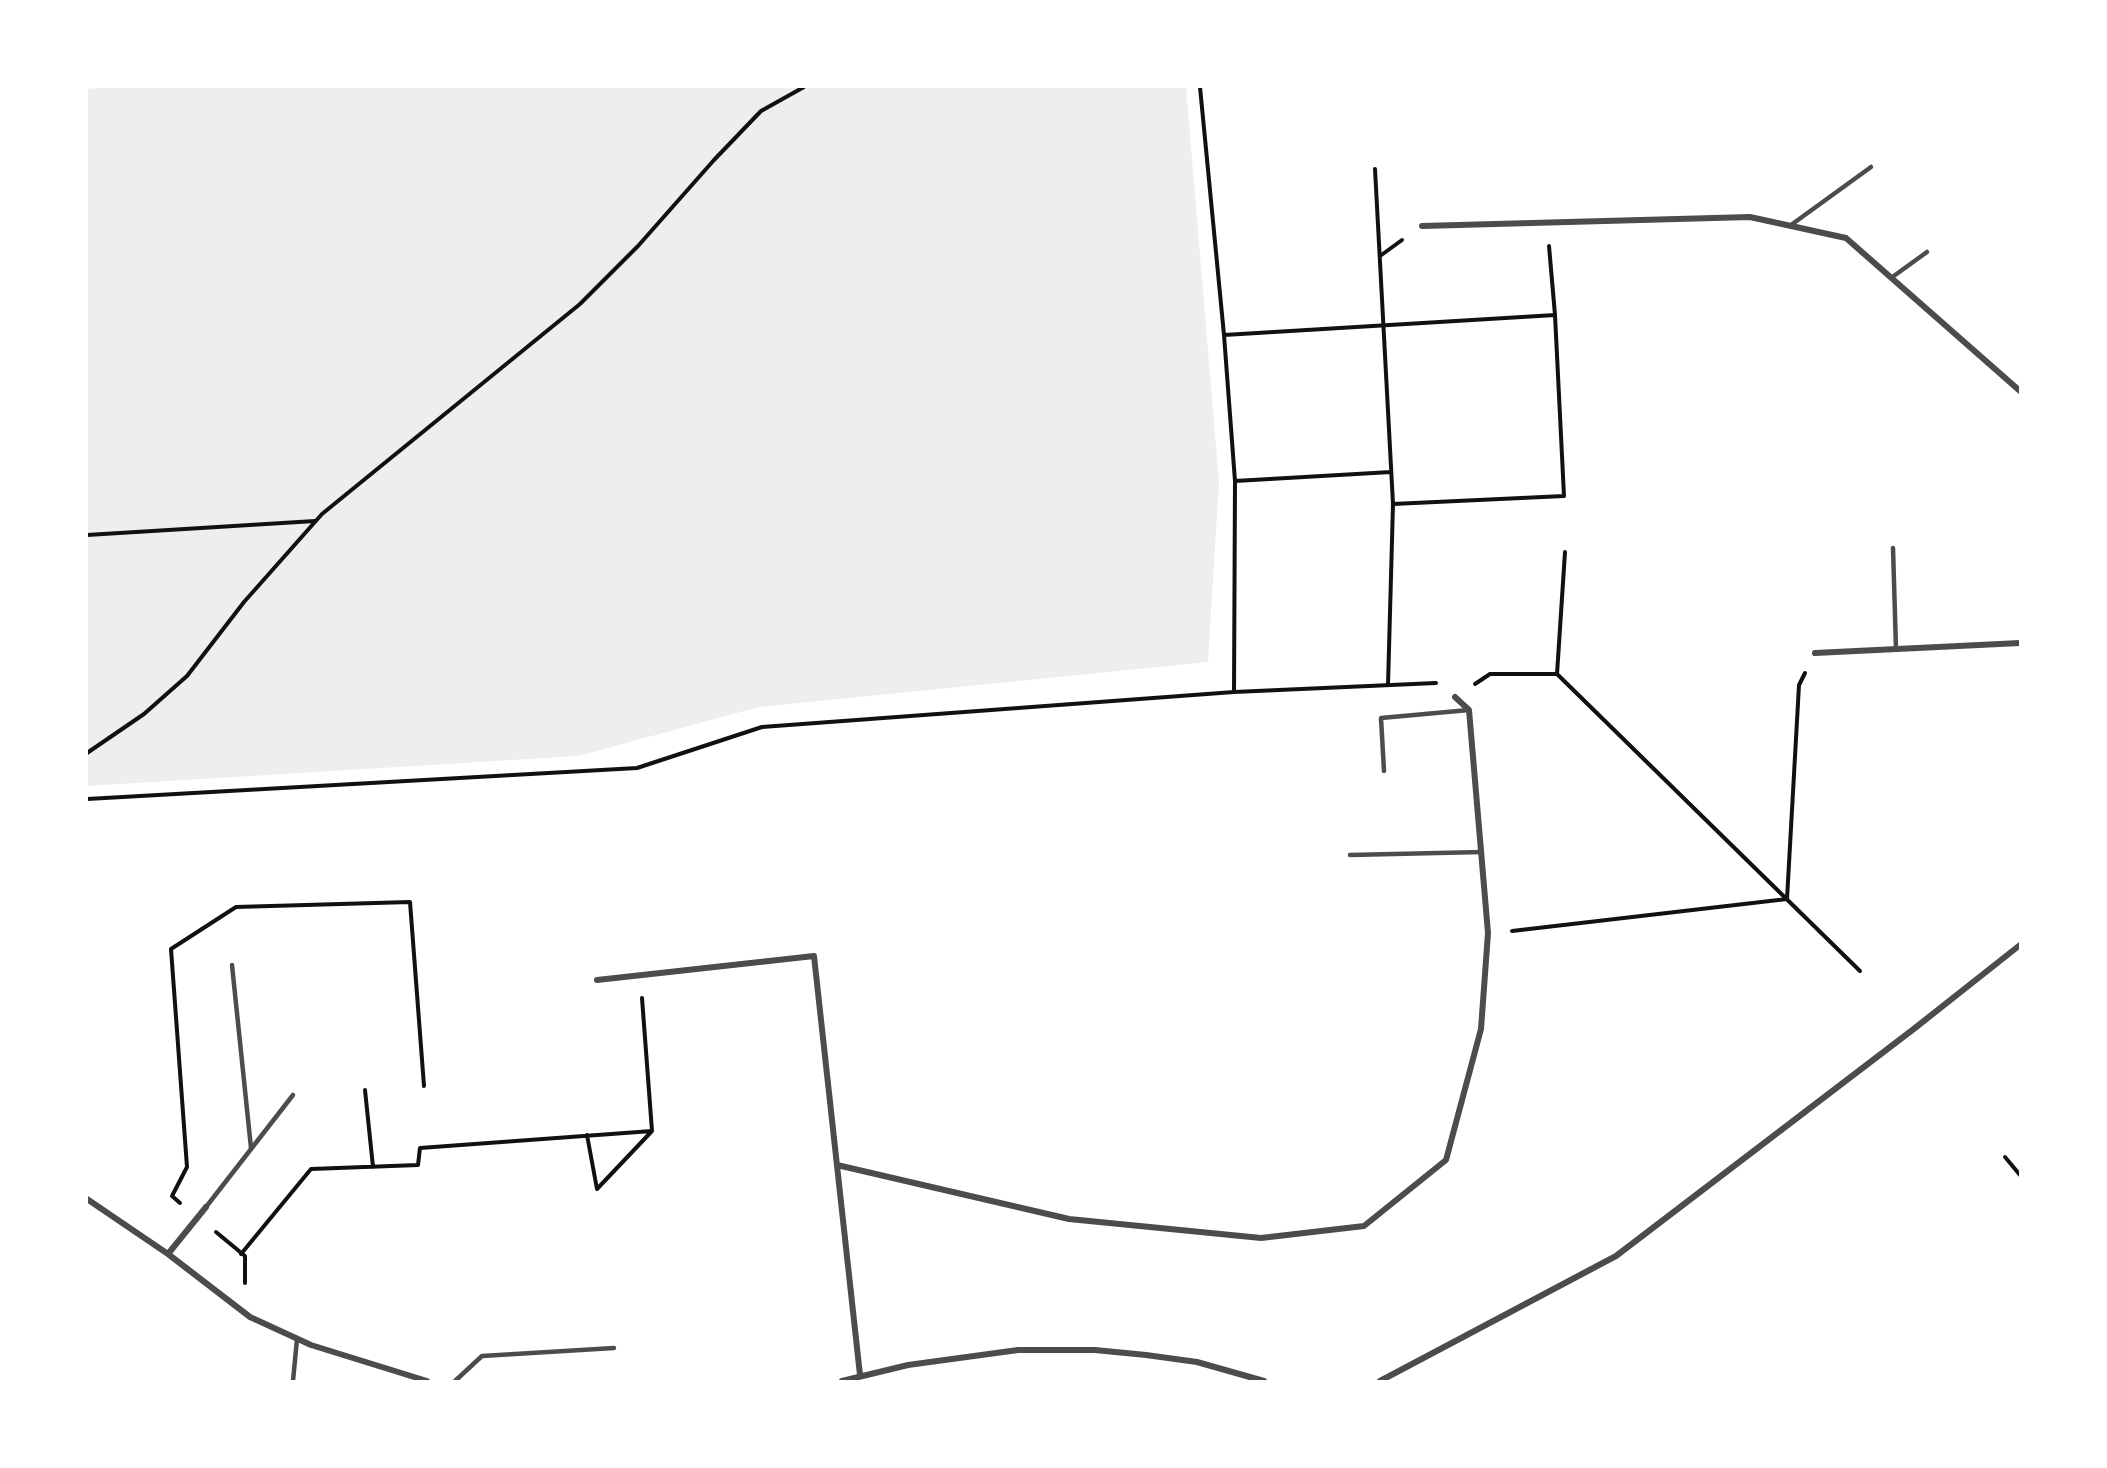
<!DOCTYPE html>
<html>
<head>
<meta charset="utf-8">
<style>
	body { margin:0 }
	#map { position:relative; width:2107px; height:1468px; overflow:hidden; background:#fff; font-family:"PT Serif",serif }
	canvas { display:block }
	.frame { position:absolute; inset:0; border:88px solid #fff; pointer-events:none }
</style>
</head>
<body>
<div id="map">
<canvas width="2107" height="1468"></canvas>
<div class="frame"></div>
</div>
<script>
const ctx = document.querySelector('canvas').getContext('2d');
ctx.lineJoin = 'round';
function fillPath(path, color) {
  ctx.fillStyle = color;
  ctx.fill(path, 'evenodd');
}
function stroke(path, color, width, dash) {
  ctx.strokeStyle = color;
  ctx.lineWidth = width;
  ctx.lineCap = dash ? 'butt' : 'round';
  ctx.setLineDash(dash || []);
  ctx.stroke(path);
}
fillPath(new Path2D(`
	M 112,87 L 1186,87 L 1219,482 L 1208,662 L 759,707 L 578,756 L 87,786 L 87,89 Z`), '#eee');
stroke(new Path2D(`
	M 1200,87 L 1224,335 L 1235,481 L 1234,692
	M 1375,169 L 1393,504 L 1388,685
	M 1380,256 L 1402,240
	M 1224,335 L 1555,315
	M 1235,481 L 1391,472
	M 1393,504 L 1564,496 L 1555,315 L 1549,246
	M 87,535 L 315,521
	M 1557,674 L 1565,552
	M 1475,684 L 1490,674 L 1557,674 L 1860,971
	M 87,753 L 144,714 L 187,676 L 244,602 L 322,514 L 580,304 L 638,246 L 714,160 L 761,111 L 804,87
	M 87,799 L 637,768 L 762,727 L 1234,692 L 1436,683
	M 1512,931 L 1787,899 L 1799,685 L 1805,673
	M 365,1090 L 373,1167
	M 587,1135 L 597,1189 L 652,1131
	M 2005,1157 L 2020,1175
	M 180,1203 L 172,1196 L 187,1167 L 171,949 L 236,907 L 410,902 L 424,1086
	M 216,1232 L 245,1256 L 245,1283
	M 241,1254 L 311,1169 L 418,1165 L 420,1148 L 652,1131 L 642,998`), '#111', 4);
stroke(new Path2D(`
	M 1791,225 L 1871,167
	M 1891,278 L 1927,252
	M 1893,548 L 1896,649
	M 1384,771 L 1381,718 L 1469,710
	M 1350,855 L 1482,852
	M 232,965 L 251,1148
	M 206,1207 L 293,1095
	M 293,1381 L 297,1339
	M 455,1381 L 482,1356 L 614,1348`), '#4c4c4c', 4.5);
stroke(new Path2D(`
	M 1422,226 L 1750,217 L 1846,238 L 2020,391
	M 1815,653 L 2020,643
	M 597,980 L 814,956 L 860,1375
	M 837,1165 L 1069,1219 L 1261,1238 L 1364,1226 L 1446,1160 L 1481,1029 L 1488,933 L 1469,710 L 1455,697
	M 87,1199 L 168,1254 L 250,1317 L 311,1345 L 427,1381
	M 168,1254 L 206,1207
	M 842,1381 L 908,1365 L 1018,1350 L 1095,1350 L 1146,1355 L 1197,1362 L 1264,1381
	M 1380,1381 L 1616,1256 L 1915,1028 L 2020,945`), '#4c4c4c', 6);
</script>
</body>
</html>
